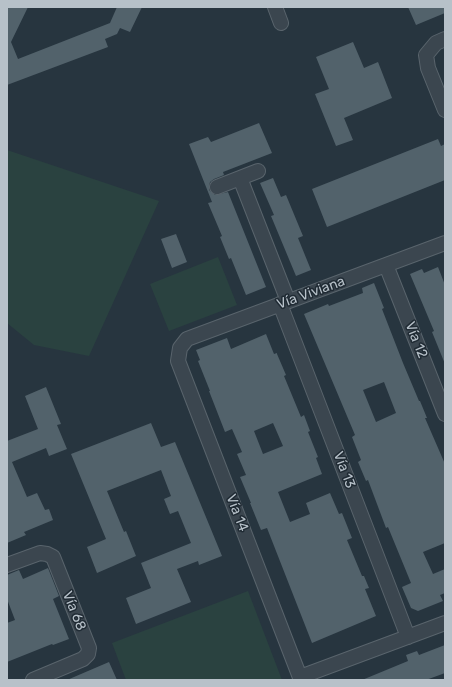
<!DOCTYPE html>
<html>
<head>
<meta charset="utf-8">
<style>
	body { margin:0 }
	#map { position:relative; width:452px; height:687px; overflow:hidden; background:#27353f; font-family:Rubik,sans-serif }
	canvas { display:block }
	.frame { position:absolute; inset:0; border:8px solid #b7c1c9; pointer-events:none }
</style>
</head>
<body>
<div id="map">
<canvas width="452" height="687"></canvas>
<div class="frame"></div>
</div>
<script>
const ctx = document.querySelector('canvas').getContext('2d');
ctx.lineJoin = 'round';
function fillPath(path, color) {
  ctx.fillStyle = color;
  ctx.fill(path, 'evenodd');
}
function stroke(path, color, width, dash) {
  ctx.strokeStyle = color;
  ctx.lineWidth = width;
  ctx.lineCap = dash ? 'butt' : 'round';
  ctx.setLineDash(dash || []);
  ctx.stroke(path);
}
function drawText(font, color, halo, rows, align = 'center') {
  ctx.font = font + ' Rubik,sans-serif';
  ctx.lineWidth = 3;
  ctx.setLineDash([]);
  ctx.textBaseline = 'middle';
  ctx.strokeStyle = halo;
  ctx.fillStyle = color;
  for (const [text, x, y, turn = 0] of rows) {
    ctx.save();
    ctx.translate(x, y);
    ctx.rotate((+turn || 0) * Math.PI / 180);
    ctx.textAlign = isNaN(turn) ? turn : align;
    if (halo) ctx.strokeText(text, 0, 0);
    ctx.fillText(text, 0, 0);
    ctx.restore();
  }
}
fillPath(new Path2D(`
	M 7,150 L 159,201 L 89,356 L 34,345 L 7,323 Z
	M 218,257 L 237,305 L 169,331 L 150,284 Z
	M 248,591 L 282,680 L 126,680 L 112,643 Z`), '#2a4240');
fillPath(new Path2D(`
	M 7,7 L 28,7 L 11,42 L 18,59 L 110,23 L 117,7 L 142,7 L 130,32 L 120,28 L 117,34 L 105,39 L 108,47 L 7,85 Z
	M 408,7 L 445,7 L 445,13 L 416,25 Z
	M 353,42 L 364,68 L 378,62 L 392,98 L 344,118 L 353,140 L 336,146 L 315,94 L 329,89 L 316,57 Z
	M 259,123 L 272,153 L 223,172 L 224,175 L 214,179 L 210,182 L 209,186 L 209,190 L 215,195 L 228,192 L 266,287 L 246,295 L 231,258 L 229,259 L 220,237 L 222,236 L 208,203 L 212,202 L 189,144 L 208,137 L 211,142 Z
	M 438,139 L 441,146 L 445,144 L 445,180 L 327,227 L 312,189 Z
	M 273,178 L 281,197 L 286,195 L 303,236 L 298,238 L 311,270 L 296,276 L 271,216 L 274,215 L 260,183 Z
	M 176,234 L 187,262 L 172,268 L 161,239 Z
	M 438,267 L 445,285 L 445,364 L 432,332 L 434,331 L 410,274 L 422,269 L 424,273 Z
	M 374,283 L 384,308 L 382,309 L 403,363 L 419,401 L 420,401 L 427,418 L 425,418 L 445,464 L 445,543 L 423,552 L 433,574 L 445,569 L 445,593 L 440,595 L 443,601 L 418,611 L 411,608 L 402,587 L 411,583 L 388,527 L 386,528 L 368,480 L 366,481 L 358,462 L 361,460 L 352,437 L 355,435 L 304,314 L 328,304 L 329,306 L 363,293 L 362,288 ZM 384,382 L 396,413 L 376,422 L 363,390 Z
	M 266,334 L 274,354 L 277,353 L 277,354 L 286,375 L 284,376 L 301,417 L 304,415 L 310,431 L 308,432 L 318,457 L 316,458 L 322,474 L 278,492 L 290,522 L 310,514 L 306,503 L 330,493 L 339,514 L 342,513 L 352,538 L 347,540 L 362,576 L 364,576 L 369,588 L 365,589 L 376,616 L 312,643 L 267,528 L 261,530 L 250,503 L 251,503 L 240,477 L 246,475 L 237,454 L 242,452 L 232,429 L 225,432 L 209,391 L 210,391 L 198,361 L 200,360 L 196,350 L 227,338 L 231,349 ZM 273,423 L 283,446 L 263,454 L 254,431 Z
	M 46,387 L 61,424 L 57,425 L 67,449 L 49,456 L 46,448 L 12,462 L 27,497 L 37,493 L 45,510 L 49,509 L 53,520 L 24,532 L 26,535 L 7,543 L 7,441 L 38,429 L 25,396 Z
	M 151,423 L 161,447 L 175,442 L 222,556 L 199,565 L 198,561 L 177,569 L 191,602 L 136,624 L 126,598 L 151,588 L 141,563 L 191,543 L 178,511 L 170,514 L 164,499 L 171,496 L 161,470 L 107,491 L 124,532 L 126,531 L 136,556 L 97,573 L 87,547 L 106,539 L 71,454 Z
	M 48,568 L 59,596 L 53,599 L 69,639 L 53,645 L 52,644 L 7,662 L 7,623 L 15,620 L 7,599 L 7,575 L 19,570 L 23,579 Z
	M 445,645 L 445,673 L 426,680 L 362,680 L 408,661 L 406,655 L 417,651 L 419,655 Z
	M 109,662 L 117,680 L 67,680 Z`), '#52626b');
const street = new Path2D(`
	M 275,7 L 281,23
	M 445,39 L 436,43 L 426,55 L 428,68 L 445,110
	M 240,178 L 288,301
	M 217,187 L 258,171
	M 386,265 L 445,414
	M 280,304 L 408,637
	M 7,565 L 40,553 L 47,554 L 53,557 L 89,648 L 88,654 L 83,659 L 33,680
	M 300,677 L 445,623
	M 301,680 L 178,361 L 180,348 L 187,339 L 445,243`);
stroke(street, '#59646c', 16);
stroke(street, '#3b464f', 14);
drawText('14px', '#b7c1c9', '#202b34', [
	["Vía Viviana",311,293,-20],
	["Vía 12",416,340,68],
	["Vía 13",344,470,69],
	["Vía 14",237,513,69],
	["Vía 68",74,611,68]
]);
</script>
</body>
</html>
